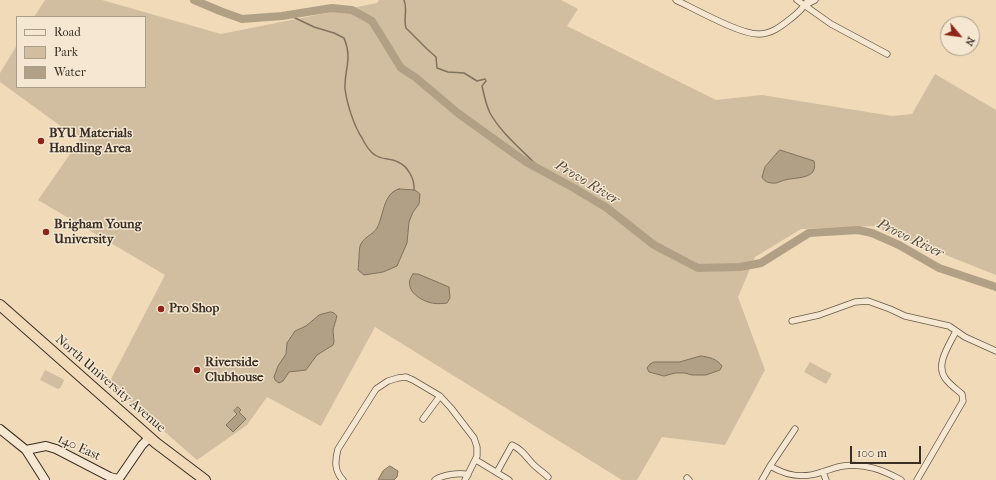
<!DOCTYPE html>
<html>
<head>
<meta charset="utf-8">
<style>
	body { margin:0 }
	#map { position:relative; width:996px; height:480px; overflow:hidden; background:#f0dab8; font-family:"IM FELL French Canon",serif }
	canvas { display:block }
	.legend { position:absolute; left:16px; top:16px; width:130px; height:72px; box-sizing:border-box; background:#f5e7d1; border:1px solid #a99d8c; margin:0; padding:5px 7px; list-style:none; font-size:12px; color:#382e24 }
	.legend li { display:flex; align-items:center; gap:8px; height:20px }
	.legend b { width:20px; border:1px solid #a99d8c }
	.north { position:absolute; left:940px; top:16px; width:40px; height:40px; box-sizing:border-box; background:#f5e7d1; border:1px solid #a99d8c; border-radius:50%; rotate:119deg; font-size:11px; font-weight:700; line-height:16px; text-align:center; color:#382e24 }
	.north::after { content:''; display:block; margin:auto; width:14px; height:18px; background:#8f2418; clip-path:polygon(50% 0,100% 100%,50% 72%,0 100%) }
	.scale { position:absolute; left:850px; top:446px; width:71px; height:18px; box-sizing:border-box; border:2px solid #382e24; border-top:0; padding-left:5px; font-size:12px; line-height:14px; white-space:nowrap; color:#382e24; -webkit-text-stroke:3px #f5e7d1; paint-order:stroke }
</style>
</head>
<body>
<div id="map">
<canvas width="996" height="480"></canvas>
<ul class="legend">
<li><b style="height:5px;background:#f5e7d1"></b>Road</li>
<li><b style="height:11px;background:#d1bd9f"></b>Park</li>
<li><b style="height:11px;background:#b1a086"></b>Water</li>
</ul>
<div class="north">N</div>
<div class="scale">100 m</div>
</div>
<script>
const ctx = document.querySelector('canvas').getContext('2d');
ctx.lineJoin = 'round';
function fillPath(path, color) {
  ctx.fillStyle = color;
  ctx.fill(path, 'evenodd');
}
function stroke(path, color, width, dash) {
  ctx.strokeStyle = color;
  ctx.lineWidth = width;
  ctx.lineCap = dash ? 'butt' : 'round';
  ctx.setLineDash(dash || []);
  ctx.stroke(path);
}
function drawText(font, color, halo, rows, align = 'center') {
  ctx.font = font + ' "IM FELL French Canon",serif';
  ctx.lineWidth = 3;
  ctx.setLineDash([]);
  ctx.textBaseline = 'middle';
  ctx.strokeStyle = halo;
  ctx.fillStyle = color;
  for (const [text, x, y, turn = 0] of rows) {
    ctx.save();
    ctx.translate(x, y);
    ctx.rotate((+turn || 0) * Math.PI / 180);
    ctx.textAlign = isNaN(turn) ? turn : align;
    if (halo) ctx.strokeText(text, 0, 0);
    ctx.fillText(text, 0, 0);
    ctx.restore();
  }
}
fillPath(new Path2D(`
	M 45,0 L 102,0 L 221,34 L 377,3 L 379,0 L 561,0 L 578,9 L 567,26 L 716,100 L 762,95 L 892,116 L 912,114 L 935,74 L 996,110 L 996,275 L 873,226 L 801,229 L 755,257 L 738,297 L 765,370 L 725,445 L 662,437 L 637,480 L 622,480 L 375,327 L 321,426 L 267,397 L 247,425 L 197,460 L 109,383 L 165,275 L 38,200 L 80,140 L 0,82 L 0,73 L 17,45 L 17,87 L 145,87 L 145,17 L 34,17 Z
	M 810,362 L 832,374 L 826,384 L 804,372 Z
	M 45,370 L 63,379 L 64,381 L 60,388 L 58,389 L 40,380 Z`), '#d1bd9f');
const water = new Path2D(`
	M 780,150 L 814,161 C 819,180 795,177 785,180 C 780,181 777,184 772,183 C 768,183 764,181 762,177 L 765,167 Z
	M 399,189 L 415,190 L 420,194 L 419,204 L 413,212 L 409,222 L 407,243 L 397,266 L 383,272 L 364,275 L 358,270 C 359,265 359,249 360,246 C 363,237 373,235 377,228 C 384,215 383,193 399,189 Z
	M 413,274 L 418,274 L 449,287 L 450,298 L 447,303 C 440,304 434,304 428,302 C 416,298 403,287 413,274 Z
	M 331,312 L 334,313 L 337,316 L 333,330 L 334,342 L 333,345 L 317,355 L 306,370 L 289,372 L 283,381 L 279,383 L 275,380 L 274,377 L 278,366 L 286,354 L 287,343 L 295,331 L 306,326 L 319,315 Z
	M 701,356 C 709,357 717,359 722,366 L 720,370 L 706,375 L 692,375 L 685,373 L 675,373 L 664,376 L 649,372 L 647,368 L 650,364 L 654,362 L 679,362 Z
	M 238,407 L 241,410 L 239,412 L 246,419 L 233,432 L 226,425 L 237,414 L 234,411 Z
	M 390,466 L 398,471 L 397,477 L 394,480 L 378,480 L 383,471 Z`);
fillPath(water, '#b1a086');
stroke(water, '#81725f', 1);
stroke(new Path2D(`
	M 404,0 C 408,10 403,19 406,28 L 427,49 L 436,57 L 437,68 L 448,72 L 464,73 L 477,81 L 485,79 L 486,81 L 482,86 C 484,95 486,105 490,113 C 503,136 525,152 542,171
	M 289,15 L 314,27 L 334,33 L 344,38 C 353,59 344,70 345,89 C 347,104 354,126 362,138 C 365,144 370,152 375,155 C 382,160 391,158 398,162 C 408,166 415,180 414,190`), '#81725f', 1.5);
stroke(new Path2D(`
	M 194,0 L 220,11 L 242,19 L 282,16 L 332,8 L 352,10 L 372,21 L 401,68 L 415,77 L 459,114 L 526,162 L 574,188 L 607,208 L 654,245 L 698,268 L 740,267 L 761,263 L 809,233 L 858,230 L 872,233 L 899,245 L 939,268 L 996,287`), '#b1a086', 8);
const street = new Path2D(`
	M 676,0 C 695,9 741,35 759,34 C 771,34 780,27 789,20 C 797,14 803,9 808,0
	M 797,0 L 831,24 L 887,54
	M 805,5 L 815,0
	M 792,321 L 819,315 L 855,302 L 868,301 L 890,309 L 905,316 L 949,326 L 965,337 L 996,351
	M 423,419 L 440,396
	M 476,460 L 509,480
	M 770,466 C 787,476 803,479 822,472 C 829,470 836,467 843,466 C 865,463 883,470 901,480
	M 497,472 L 512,445 C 521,449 525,455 531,462 C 536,468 543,472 548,477
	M 823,472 L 826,480
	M 687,478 L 689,480
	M 343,480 C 334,471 335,460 338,449 L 376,389 L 388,381 L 398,378 L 406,377 L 413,380 L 440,396 L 451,408 L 474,438 L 477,447 L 477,456 L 465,480
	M 435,480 C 442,475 460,472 468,475
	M 762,480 L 770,466 L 795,429
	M 917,480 L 963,401 L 962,394 C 956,389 949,384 945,378 C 935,364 950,344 956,331`);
const secondary = new Path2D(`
	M 0,429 L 26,450 L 45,480
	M 26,450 L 46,446 L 56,449 L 110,477 L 118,479
	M 118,480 L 142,445 L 150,437`);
const highway = new Path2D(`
	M 0,305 L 156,443 L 205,480`);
stroke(street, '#665949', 7);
stroke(secondary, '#382e24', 10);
stroke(highway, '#382e24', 12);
stroke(street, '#f5e7d1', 5.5);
stroke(secondary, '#f5e7d1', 8);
stroke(highway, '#f0dab8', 10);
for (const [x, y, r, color] of [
	[41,141,4,"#8f2418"],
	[46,232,4,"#8f2418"],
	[161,309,4,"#8f2418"],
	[197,370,4,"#8f2418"]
]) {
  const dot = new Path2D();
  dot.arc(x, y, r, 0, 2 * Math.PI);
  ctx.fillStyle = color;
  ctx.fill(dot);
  stroke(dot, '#f5e7d1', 1.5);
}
drawText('bold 13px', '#382e24', '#f5e7d1', [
	["BYU Materials",49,134],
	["Handling Area",49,149],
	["Brigham Young",54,225],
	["University",54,240],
	["Pro Shop",169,309],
	["Riverside",205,363],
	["Clubhouse",205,378]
], 'left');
drawText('13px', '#382e24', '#f5e7d1', [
	["North University Avenue",110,384,41],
	["140 East",79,448,25]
]);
drawText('italic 14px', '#564a3c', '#f5e7d1', [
	["Provo River",587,183,31],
	["Provo River",910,239,26]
]);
</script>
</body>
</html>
